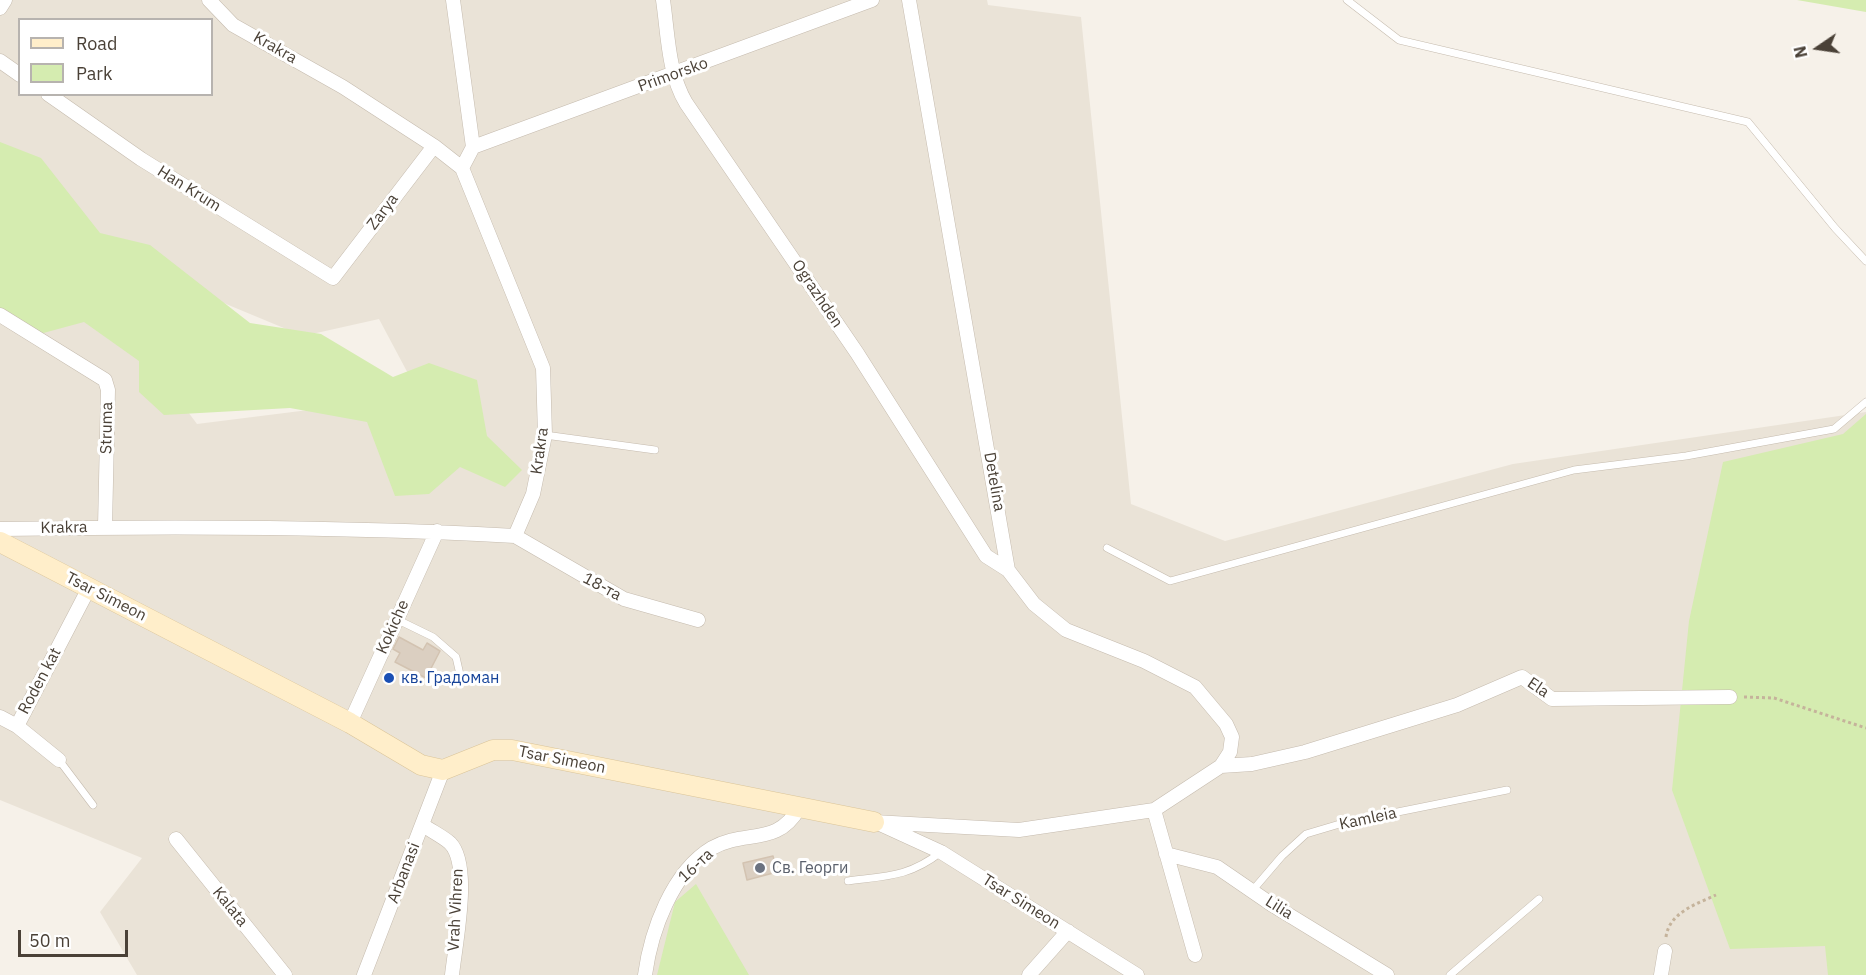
<!DOCTYPE html>
<html>
<head>
<meta charset="utf-8">
<style>
	body { margin:0 }
	#map { position:relative; width:1866px; height:975px; overflow:hidden; background:#f6f1e9; font-family:"IBM Plex Sans",sans-serif }
	canvas { display:block }
	.legend { position:absolute; left:18px; top:18px; width:195px; height:78px; box-sizing:border-box; background:#fff; border:2px solid #b7b3af; margin:0; padding:8px 10px; list-style:none; font-size:18px; color:#4a4137 }
	.legend li { display:flex; align-items:center; gap:12px; height:30px }
	.legend b { width:30px; border:2px solid #b7b3af }
	.north { position:absolute; left:1788px; top:18px; width:60px; height:60px; -webkit-text-stroke:4px #fff; paint-order:stroke; rotate:257deg; font-size:16px; font-weight:700; line-height:24px; text-align:center; color:#4a4137 }
	.north::after { content:''; display:block; margin:auto; width:21px; height:27px; background:#4a4137; clip-path:polygon(50% 0,100% 100%,50% 72%,0 100%) }
	.scale { position:absolute; left:18px; top:930px; width:110px; height:27px; box-sizing:border-box; border:3px solid #4a4137; border-top:0; padding-left:8px; font-size:18px; line-height:21px; white-space:nowrap; color:#4a4137; -webkit-text-stroke:4px #fff; paint-order:stroke }
</style>
</head>
<body>
<div id="map">
<canvas width="1866" height="975"></canvas>
<ul class="legend">
<li><b style="height:8px;background:#ffeeca"></b>Road</li>
<li><b style="height:16px;background:#d5ecb0"></b>Park</li>
</ul>
<div class="north">N</div>
<div class="scale">50 m</div>
</div>
<script>
const ctx = document.querySelector('canvas').getContext('2d');
ctx.lineJoin = 'round';
function fillPath(path, color) {
  ctx.fillStyle = color;
  ctx.fill(path, 'evenodd');
}
function stroke(path, color, width, dash) {
  ctx.strokeStyle = color;
  ctx.lineWidth = width;
  ctx.lineCap = dash ? 'butt' : 'round';
  ctx.setLineDash(dash || []);
  ctx.stroke(path);
}
function drawText(font, color, halo, rows, align = 'center') {
  ctx.font = font + ' "IBM Plex Sans",sans-serif';
  ctx.lineWidth = 6;
  ctx.setLineDash([]);
  ctx.textBaseline = 'middle';
  ctx.strokeStyle = halo;
  ctx.fillStyle = color;
  for (const [text, x, y, turn = 0] of rows) {
    ctx.save();
    ctx.translate(x, y);
    ctx.rotate((+turn || 0) * Math.PI / 180);
    ctx.textAlign = isNaN(turn) ? turn : align;
    if (halo) ctx.strokeText(text, 0, 0);
    ctx.fillText(text, 0, 0);
    ctx.restore();
  }
}
fillPath(new Path2D(`
	M 0,0 L 987,0 L 988,5 L 1081,17 L 1131,504 L 1225,541 L 1513,464 L 1866,412 L 1866,975 L 137,975 L 100,912 L 142,858 L 0,800 L 0,249 L 117,317 L 197,424 L 420,396 L 379,319 L 303,336 L 137,267 L 0,155 ZM 20,20 L 212,20 L 212,94 L 20,94 Z`), '#eae3d7');
fillPath(new Path2D(`
	M 1797,0 L 1866,0 L 1866,12 Z
	M 0,142 L 41,158 L 100,233 L 150,245 L 250,323 L 321,334 L 393,377 L 429,363 L 477,380 L 487,436 L 522,470 L 505,487 L 460,467 L 429,494 L 395,496 L 367,422 L 290,408 L 164,415 L 139,392 L 139,361 L 84,322 L 36,335 L 0,310 Z
	M 1866,414 L 1866,975 L 1828,975 L 1825,946 L 1730,949 L 1672,790 L 1689,621 L 1723,462 L 1843,434 Z
	M 696,884 L 749,975 L 657,975 L 675,902 Z`), '#d5ecb0');
const building = new Path2D(`
	M 399,637 L 423,650 L 427,643 L 440,651 L 426,678 L 395,662 L 400,653 L 393,649 Z
	M 773,856 L 777,872 L 747,880 L 743,863 Z`);
fillPath(building, '#dbcfc1');
stroke(building, '#d3c3b1', 1.5);
const lane = new Path2D(`
	M 1347,0 L 1399,40 L 1748,122 L 1835,228 L 1866,261
	M 545,435 L 655,450
	M 1107,548 L 1170,581 L 1574,470 L 1686,456 L 1834,429 L 1866,402
	M 396,619 L 433,637 L 456,657 L 461,679
	M 59,760 L 93,805
	M 848,881 C 886,876 909,877 941,852
	M 1252,891 L 1282,856 L 1306,834 L 1343,823 L 1507,790
	M 1450,975 L 1539,899`);
const street = new Path2D(`
	M 453,0 L 473,147 L 462,168
	M 663,0 C 668,34 668,73 686,103 L 857,353 L 986,556 L 1008,570
	M 0,8 L 5,0
	M 0,61 L 20,75
	M 48,94 L 141,159 L 333,278 L 434,146
	M 473,147 L 872,0
	M 0,315 L 105,380 L 108,390 L 105,527
	M 0,529 C 171,526 344,526 515,536 L 533,494 L 545,435 L 543,368 L 462,168 L 434,146 L 343,87 L 233,25 L 209,0
	M 515,536 L 624,599 L 698,620
	M 0,717 L 17,726
	M 350,723 L 437,531
	M 59,760 L 17,726 L 89,588
	M 1221,766 L 1252,764 L 1305,752 L 1457,705 L 1522,677 L 1552,699 L 1730,697
	M 1154,810 L 1195,955
	M 874,822 L 1019,830 L 1154,810 L 1221,766 L 1230,752 L 1232,737 L 1226,724 L 1195,687 L 1144,661 L 1066,630 L 1034,604 L 1008,570 L 909,0
	M 423,825 C 431,831 442,836 450,843 C 472,865 455,945 452,975
	M 882,825 L 941,852 L 1137,975
	M 176,839 L 285,975
	M 1166,854 L 1217,867 L 1271,904 L 1387,975
	M 364,975 L 443,770
	M 645,975 C 651,931 672,872 712,848 C 745,829 777,847 799,808
	M 1029,975 L 1068,931
	M 1661,975 L 1665,951`);
const secondary = new Path2D(`
	M 0,542 L 350,723 L 421,765 L 443,770 L 493,750 L 512,750 L 874,822`);
stroke(lane, '#c5bbae', 8);
stroke(street, '#c5bbae', 15);
stroke(secondary, '#dbc599', 21);
stroke(new Path2D(`
	M 1744,697 L 1774,698 L 1866,728
	M 1666,937 C 1669,913 1696,904 1716,895`), '#c5b39b', 3, [3, 3]);
stroke(lane, '#fff', 7);
stroke(street, '#fff', 14);
stroke(secondary, '#ffeeca', 20);
for (const [x, y, r, color] of [
	[389,678,6,"#1a4fb4"],
	[760,868,6,"#6b7280"]
]) {
  const dot = new Path2D();
  dot.arc(x, y, r, 0, 2 * Math.PI);
  ctx.fillStyle = color;
  ctx.fill(dot);
  stroke(dot, '#fff', 2);
}
drawText('16px', '#4a4137', '#fff', [
	["Krakra",275,48,30],
	["Primorsko",673,75,-20],
	["Han Krum",189,189,32],
	["Zarya",383,212,-53],
	["Ograzhden",817,294,56],
	["Struma",107,428,-89],
	["Krakra",540,451,-82],
	["Detelina",994,482,80],
	["Krakra",64,528,-1],
	["18-та",602,587,28],
	["Tsar Simeon",106,597,27],
	["Kokiche",393,627,-66],
	["Roden kat",40,681,-62],
	["Ela",1538,688,34],
	["Tsar Simeon",562,760,11],
	["Kamleia",1368,819,-12],
	["16-та",696,866,-43],
	["Arbanasi",404,873,-69],
	["Tsar Simeon",1021,902,32],
	["Kalata",230,907,51],
	["Lilia",1279,908,32],
	["Vrah Vihren",456,910,-87]
]);
drawText('16px', '#164399', '#fff', [
	["кв. Градоман",401,678]
], 'left');
drawText('16px', '#5b616d', '#fff', [
	["Св. Георги",772,868]
], 'left');
</script>
</body>
</html>
